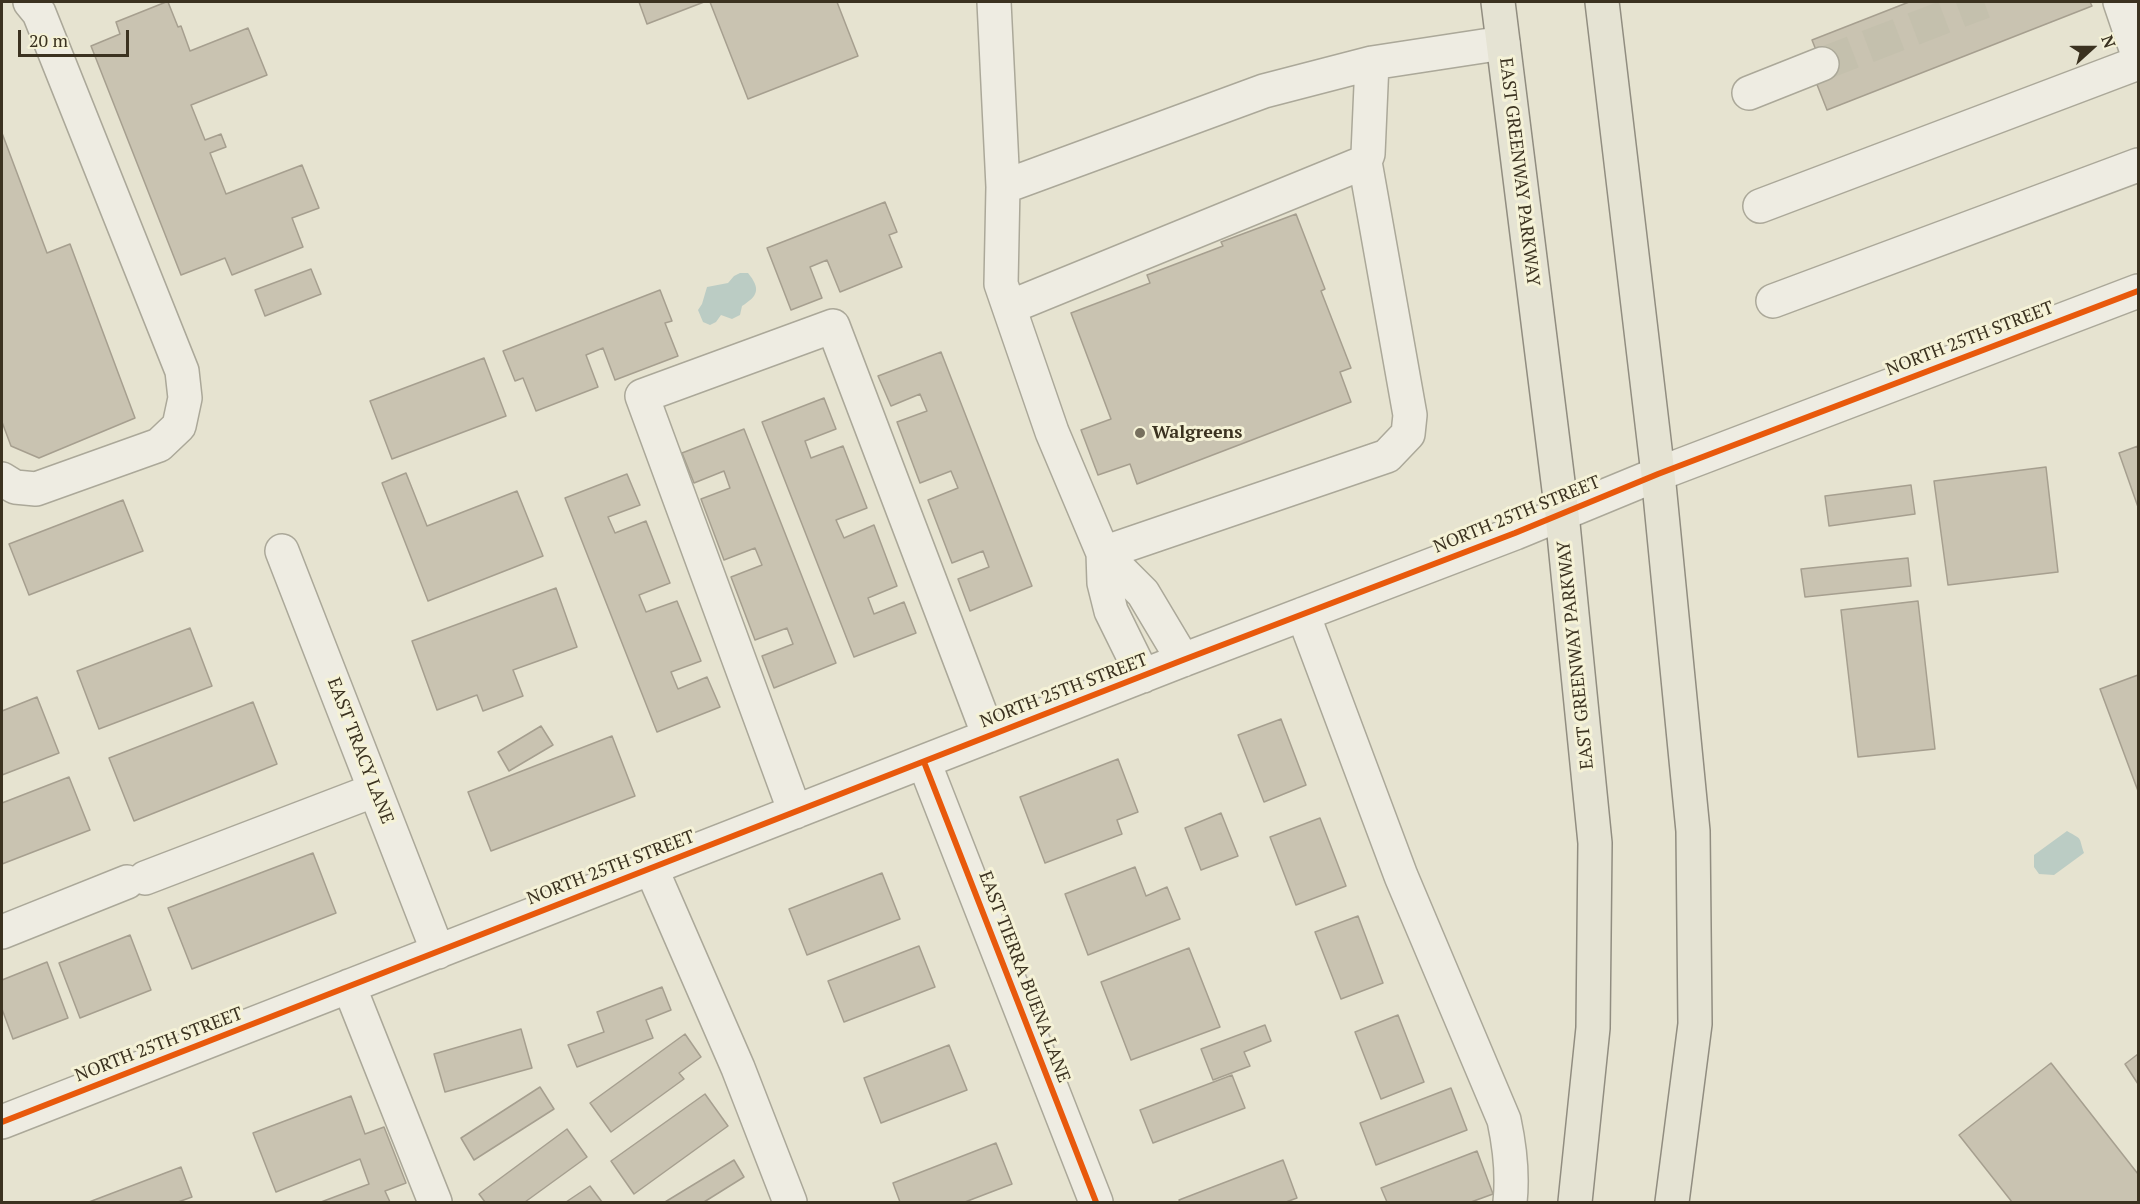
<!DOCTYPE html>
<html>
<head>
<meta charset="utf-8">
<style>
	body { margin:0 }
	#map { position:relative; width:2140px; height:1204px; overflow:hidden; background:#e6e3d0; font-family:"PT Serif",serif }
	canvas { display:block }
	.frame { position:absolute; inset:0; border:3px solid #3b3220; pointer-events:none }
	.north { position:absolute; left:2062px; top:18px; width:60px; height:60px; -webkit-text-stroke:4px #f5f2d7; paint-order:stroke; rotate:69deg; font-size:16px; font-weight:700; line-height:24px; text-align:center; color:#3b3220 }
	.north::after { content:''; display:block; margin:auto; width:21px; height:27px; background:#3b3220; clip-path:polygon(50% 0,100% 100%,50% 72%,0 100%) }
	.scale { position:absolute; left:18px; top:30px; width:111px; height:27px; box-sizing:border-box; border:3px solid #3b3220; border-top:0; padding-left:8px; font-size:18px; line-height:21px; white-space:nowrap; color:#3b3220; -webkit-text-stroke:4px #f5f2d7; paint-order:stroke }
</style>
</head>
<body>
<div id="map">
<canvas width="2140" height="1204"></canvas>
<div class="frame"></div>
<div class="north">N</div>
<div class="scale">20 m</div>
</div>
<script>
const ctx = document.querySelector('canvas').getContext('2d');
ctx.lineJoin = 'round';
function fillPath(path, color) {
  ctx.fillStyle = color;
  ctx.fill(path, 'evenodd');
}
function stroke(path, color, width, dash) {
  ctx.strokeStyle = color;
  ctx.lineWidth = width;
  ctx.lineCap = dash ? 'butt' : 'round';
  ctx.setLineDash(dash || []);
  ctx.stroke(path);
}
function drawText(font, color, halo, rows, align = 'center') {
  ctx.font = font + ' "PT Serif",serif';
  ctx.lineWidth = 6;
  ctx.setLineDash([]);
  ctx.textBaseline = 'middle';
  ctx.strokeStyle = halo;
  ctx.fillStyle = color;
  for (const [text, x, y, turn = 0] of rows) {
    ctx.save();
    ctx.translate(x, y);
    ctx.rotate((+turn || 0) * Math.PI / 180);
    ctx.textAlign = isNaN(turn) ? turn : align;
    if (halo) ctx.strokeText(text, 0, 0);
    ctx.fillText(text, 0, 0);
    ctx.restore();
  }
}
fillPath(new Path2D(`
	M 740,273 L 748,273 C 761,289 758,296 742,306 L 740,315 L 732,319 L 721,315 L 716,322 L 710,325 L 703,322 L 698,310 L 702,304 L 707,287 L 728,283 L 734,276 Z
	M 2067,831 C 2084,841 2078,836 2084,853 L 2054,875 L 2039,874 L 2034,867 L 2034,855 Z`), '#bbccc4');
const building = new Path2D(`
	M 166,2 L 168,2 L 178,27 L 181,26 L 190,51 L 248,28 L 267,75 L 191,105 L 205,140 L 221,134 L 226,147 L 210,153 L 226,194 L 302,165 L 319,208 L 292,218 L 303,247 L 232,275 L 225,258 L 181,275 L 91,46 L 120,34 L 116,22 Z
	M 639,2 L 704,2 L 647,24 Z
	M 710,2 L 837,2 L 858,56 L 748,99 Z
	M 1909,2 L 2090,2 L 2092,6 L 1827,110 L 1816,82 L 1827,78 L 1812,40 Z
	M 2,133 L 47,253 L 70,244 L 135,418 L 39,458 L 11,446 L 2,422 Z
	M 885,202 L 897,232 L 889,235 L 902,267 L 840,292 L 827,260 L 810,267 L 822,298 L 791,310 L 767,248 Z
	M 1296,214 L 1325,289 L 1321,291 L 1351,368 L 1340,372 L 1351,402 L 1137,484 L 1130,464 L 1098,475 L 1081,430 L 1111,419 L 1071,313 L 1150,283 L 1147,275 L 1223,246 L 1221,242 Z
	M 311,269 L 321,294 L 265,316 L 255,290 Z
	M 660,290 L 672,321 L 665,323 L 678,356 L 615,380 L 603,348 L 586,355 L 598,387 L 536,411 L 523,378 L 515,381 L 503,351 Z
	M 941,352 L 1032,586 L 970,611 L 958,579 L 989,567 L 983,551 L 952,563 L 928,500 L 958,488 L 951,471 L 920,483 L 897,422 L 927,411 L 920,394 L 891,406 L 878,376 Z
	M 484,358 L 506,416 L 392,459 L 370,401 Z
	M 824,398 L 836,429 L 805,441 L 811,458 L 843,446 L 867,508 L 836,520 L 844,538 L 874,525 L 897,586 L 868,598 L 874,614 L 904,602 L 916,633 L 854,657 L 762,422 Z
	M 744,429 L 836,663 L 774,688 L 762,656 L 793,644 L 787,628 L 755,640 L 731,577 L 762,565 L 755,548 L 724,560 L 701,499 L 730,488 L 724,471 L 694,483 L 682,453 Z
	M 2138,446 L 2138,507 L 2119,453 Z
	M 2046,467 L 2058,572 L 1948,585 L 1934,481 Z
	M 406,473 L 427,526 L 517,491 L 543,556 L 428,601 L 382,483 Z
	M 627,474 L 640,505 L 608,517 L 615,533 L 646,521 L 670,583 L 639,595 L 646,612 L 677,601 L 701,661 L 671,672 L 678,689 L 707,677 L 720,707 L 657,732 L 565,498 Z
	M 1911,485 L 1915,514 L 1829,526 L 1825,496 Z
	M 123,500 L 143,551 L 29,595 L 9,544 Z
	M 1908,558 L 1911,586 L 1805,597 L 1801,569 Z
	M 556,588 L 577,647 L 513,670 L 523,696 L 483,711 L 477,695 L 437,710 L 412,641 Z
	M 1918,601 L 1935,749 L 1858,757 L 1841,610 Z
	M 190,628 L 212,686 L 99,729 L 77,671 Z
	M 2138,675 L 2138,791 L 2100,689 Z
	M 37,697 L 59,753 L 2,775 L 2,711 Z
	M 253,702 L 277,764 L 134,821 L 109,758 Z
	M 1281,719 L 1306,785 L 1264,802 L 1238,735 Z
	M 541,726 L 553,745 L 509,771 L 498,752 Z
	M 612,736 L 635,796 L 491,851 L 468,792 Z
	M 1118,759 L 1138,812 L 1117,820 L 1122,834 L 1045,863 L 1020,797 Z
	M 69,777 L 90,830 L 2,864 L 2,803 Z
	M 1221,813 L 1238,856 L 1201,870 L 1185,828 Z
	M 1320,818 L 1346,886 L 1296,905 L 1270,837 Z
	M 313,853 L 336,913 L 192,969 L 168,908 Z
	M 1135,867 L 1146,896 L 1167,887 L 1180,919 L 1088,955 L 1065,894 Z
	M 882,873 L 900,919 L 807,955 L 789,909 Z
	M 1358,916 L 1383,983 L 1341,999 L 1315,932 Z
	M 130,935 L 151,990 L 80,1018 L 59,963 Z
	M 919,946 L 935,987 L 844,1022 L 828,981 Z
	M 1189,948 L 1220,1027 L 1131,1060 L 1101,982 Z
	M 47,962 L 68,1018 L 13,1039 L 2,1009 L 2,980 Z
	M 662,987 L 671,1010 L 646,1020 L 653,1038 L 577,1067 L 568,1045 L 604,1032 L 597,1012 Z
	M 1398,1015 L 1424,1082 L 1381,1099 L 1355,1032 Z
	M 1265,1025 L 1271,1041 L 1244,1052 L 1250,1066 L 1213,1080 L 1201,1049 Z
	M 521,1029 L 532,1068 L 445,1092 L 434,1054 Z
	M 685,1034 L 701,1057 L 679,1073 L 684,1079 L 611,1132 L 590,1103 Z
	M 949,1045 L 967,1090 L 881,1123 L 864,1078 Z
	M 2138,1054 L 2138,1084 L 2125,1064 Z
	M 2051,1063 L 2138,1174 L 2138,1202 L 2012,1202 L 1959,1135 Z
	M 1232,1075 L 1245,1108 L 1153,1143 L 1140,1110 Z
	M 540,1087 L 554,1109 L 474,1160 L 461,1138 Z
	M 1451,1088 L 1467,1130 L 1376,1165 L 1360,1123 Z
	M 705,1094 L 728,1126 L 634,1194 L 611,1161 Z
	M 351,1096 L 365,1134 L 384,1127 L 406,1183 L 385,1191 L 390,1202 L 321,1202 L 369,1184 L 360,1159 L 276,1192 L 253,1133 Z
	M 567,1129 L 587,1157 L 525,1202 L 485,1202 L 479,1194 Z
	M 996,1143 L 1012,1184 L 965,1202 L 900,1202 L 893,1183 Z
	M 1477,1151 L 1493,1194 L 1471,1202 L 1387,1202 L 1381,1188 Z
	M 734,1160 L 744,1177 L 704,1202 L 665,1202 Z
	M 1283,1160 L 1297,1198 L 1286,1202 L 1180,1202 L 1179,1200 Z
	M 181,1167 L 192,1197 L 178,1202 L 89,1202 Z
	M 590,1186 L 602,1202 L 566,1202 Z`);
fillPath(building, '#c9c3b1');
stroke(building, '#a69f8f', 1.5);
stroke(new Path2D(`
	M 1822,64 L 1984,2`), '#c4c0ad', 33, [33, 16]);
const minor = new Path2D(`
	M 994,2 L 1003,187 L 1001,284 L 1052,432 L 1103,553 L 1104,583 L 1111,611 L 1143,676
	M 2120,2 L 2138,55
	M 1749,93 L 1822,64
	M 1003,187 L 1264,91 L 1372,63 L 1503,43
	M 1760,206 L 2138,63
	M 1773,301 L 2138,165
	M 1010,307 L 1365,162 L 1368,154 L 1372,63
	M 2,479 L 15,487 L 36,489 L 159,445 L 179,426 L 185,398 L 182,371 L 39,13 L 30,2
	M 282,551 L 438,952
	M 1103,553 L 1387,456 L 1408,434 L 1410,415 L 1365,162
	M 1103,553 L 1143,593 L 1183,660
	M 1303,614 L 1401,876 L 1504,1120 C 1510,1148 1513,1174 1510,1202
	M 924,762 L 1096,1202
	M 795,812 L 642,396 L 833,326 L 989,736
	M 651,868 L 738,1068 L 790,1202
	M 145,878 L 375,790
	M 2,932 L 127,882
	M 349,986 L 435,1202
	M 2,1122 L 1183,660 L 1515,533 L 1658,474 L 2138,291`);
const major = new Path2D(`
	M 1498,2 L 1562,514 L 1595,843 L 1593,1028 L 1575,1202
	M 1602,2 L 1658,474 L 1693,831 L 1695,1024 L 1672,1202`);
stroke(minor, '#aba899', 36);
stroke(major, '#918d80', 36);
stroke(minor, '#eeece2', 33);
stroke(major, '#e5e3d3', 33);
stroke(new Path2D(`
	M 924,762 L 1096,1202
	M 2,1122 L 1183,660 L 1515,533 L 1658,474 L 2138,291`), '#e8590c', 6);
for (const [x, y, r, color] of [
	[1140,433,6,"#77705e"]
]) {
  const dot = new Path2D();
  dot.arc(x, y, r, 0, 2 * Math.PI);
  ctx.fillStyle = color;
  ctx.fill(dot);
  stroke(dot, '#f5f2d7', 2);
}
drawText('18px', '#3b3220', '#f5f2d7', [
	["EAST GREENWAY PARKWAY",1519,172,83],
	["NORTH 25TH STREET",1970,339,-21],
	["NORTH 25TH STREET",1517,515,-22],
	["EAST GREENWAY PARKWAY",1576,655,-96],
	["NORTH 25TH STREET",1064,691,-21],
	["EAST TRACY LANE",360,751,69],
	["NORTH 25TH STREET",611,868,-21],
	["EAST TIERRA BUENA LANE",1024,977,69],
	["NORTH 25TH STREET",159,1045,-21]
]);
drawText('bold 18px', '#3b3220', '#f5f2d7', [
	["Walgreens",1152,433]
], 'left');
</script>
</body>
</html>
